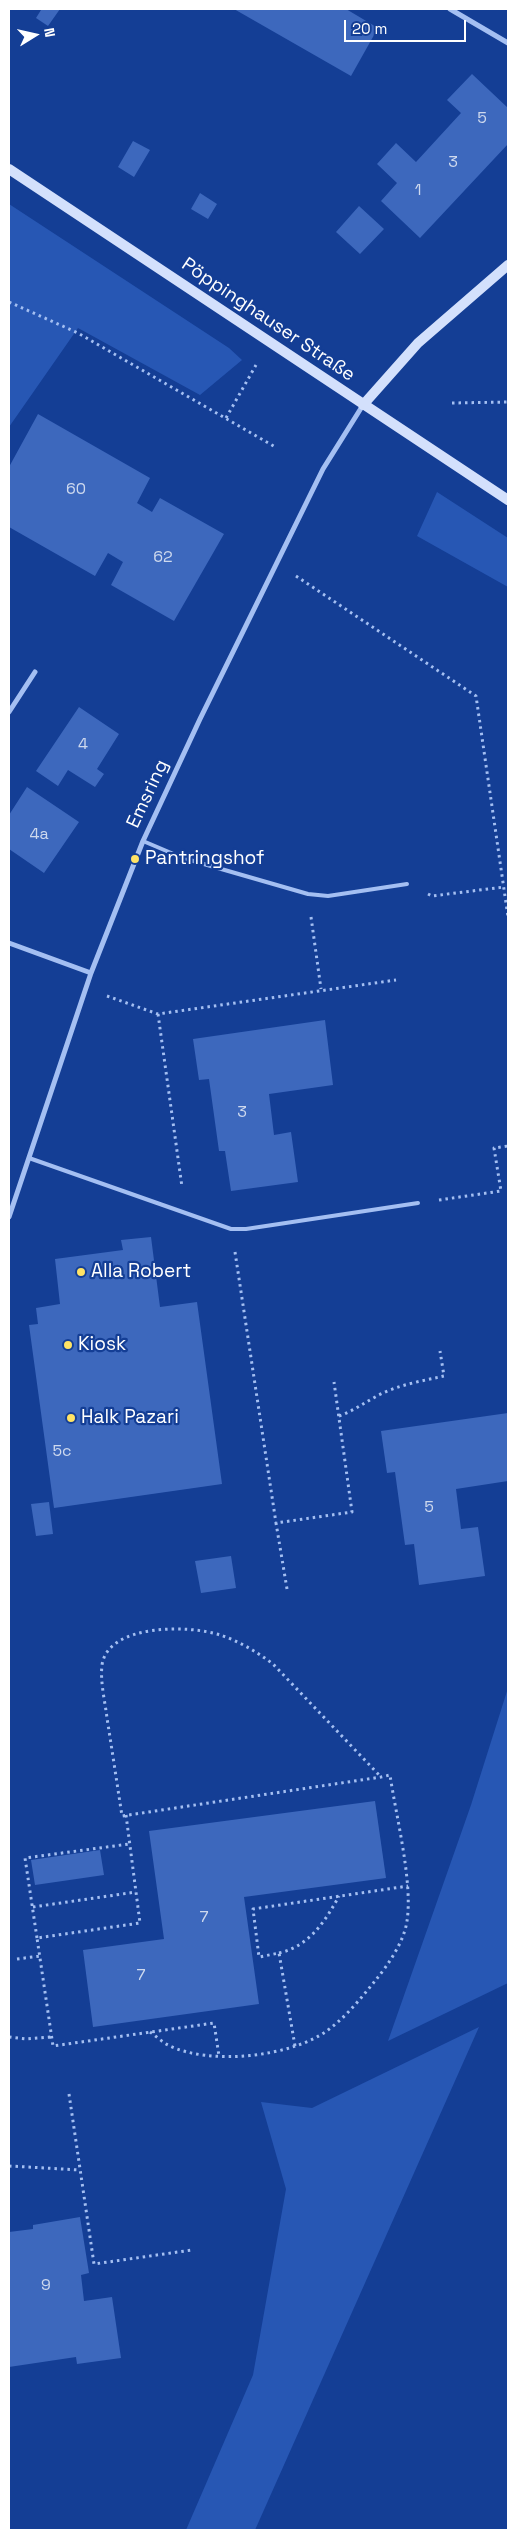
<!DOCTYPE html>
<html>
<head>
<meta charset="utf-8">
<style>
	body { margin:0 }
	#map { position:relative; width:517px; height:2539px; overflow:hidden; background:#143e95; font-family:"Space Grotesk",sans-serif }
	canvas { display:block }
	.frame { position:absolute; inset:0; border:10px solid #fff; pointer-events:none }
	.north { position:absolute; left:10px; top:10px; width:50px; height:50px; -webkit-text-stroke:4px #143e95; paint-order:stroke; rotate:80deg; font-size:14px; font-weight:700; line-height:20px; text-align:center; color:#fff }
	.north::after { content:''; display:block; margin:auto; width:18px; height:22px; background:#fff; clip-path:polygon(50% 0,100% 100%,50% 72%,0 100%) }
	.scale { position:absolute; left:344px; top:20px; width:122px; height:22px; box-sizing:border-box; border:2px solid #fff; border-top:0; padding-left:6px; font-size:15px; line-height:18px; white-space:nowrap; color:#fff; -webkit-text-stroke:4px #143e95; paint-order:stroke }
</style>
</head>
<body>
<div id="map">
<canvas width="517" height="2539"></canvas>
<div class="frame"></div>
<div class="north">N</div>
<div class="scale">20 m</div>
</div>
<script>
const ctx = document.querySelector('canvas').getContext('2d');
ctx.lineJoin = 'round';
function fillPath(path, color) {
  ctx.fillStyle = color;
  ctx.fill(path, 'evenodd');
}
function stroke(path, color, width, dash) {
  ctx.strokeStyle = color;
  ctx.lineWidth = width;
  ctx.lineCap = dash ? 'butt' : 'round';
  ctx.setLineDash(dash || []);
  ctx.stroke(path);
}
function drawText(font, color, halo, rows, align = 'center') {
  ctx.font = font + ' "Space Grotesk",sans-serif';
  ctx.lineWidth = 4.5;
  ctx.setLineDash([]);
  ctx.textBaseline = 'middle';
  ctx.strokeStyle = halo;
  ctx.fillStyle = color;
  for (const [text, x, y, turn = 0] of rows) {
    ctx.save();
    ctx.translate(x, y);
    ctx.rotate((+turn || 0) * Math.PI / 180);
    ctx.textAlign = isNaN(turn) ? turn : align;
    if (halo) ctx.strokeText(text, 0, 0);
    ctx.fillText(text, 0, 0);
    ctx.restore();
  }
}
fillPath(new Path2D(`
	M 9,204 L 229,348 L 242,360 L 200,395 L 78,328 L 9,427 Z
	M 437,492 L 508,538 L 508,587 L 417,536 Z
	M 508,1688 L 508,1983 L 388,2041 L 471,1805 Z
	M 479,2027 L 255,2530 L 186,2530 L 253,2375 L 286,2189 L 261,2102 L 312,2108 Z`), '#2757b4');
fillPath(new Path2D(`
	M 39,9 L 60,9 L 48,26 L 36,18 L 41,10 Z
	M 234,9 L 346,9 L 378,28 L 351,76 Z
	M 472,74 L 508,108 L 508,144 L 420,238 L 381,201 L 397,183 L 377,164 L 396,143 L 416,162 L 461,113 L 447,100 Z
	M 133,141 L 150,150 L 134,177 L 118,167 Z
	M 200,193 L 217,204 L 208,219 L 191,209 Z
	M 359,206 L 384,229 L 360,254 L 336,232 Z
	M 38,414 L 150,478 L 137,503 L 152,512 L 160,498 L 224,534 L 174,621 L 111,585 L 123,562 L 108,553 L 95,576 L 9,527 L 9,467 Z
	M 79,707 L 119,734 L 97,769 L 104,774 L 95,787 L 68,770 L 58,786 L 36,771 Z
	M 27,787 L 79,822 L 44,873 L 9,849 L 9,815 Z
	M 325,1020 L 333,1085 L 269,1094 L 274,1135 L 291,1132 L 298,1182 L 231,1191 L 225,1151 L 219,1151 L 209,1079 L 199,1080 L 193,1039 Z
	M 151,1237 L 160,1307 L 197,1302 L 222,1484 L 54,1508 L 29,1325 L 38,1324 L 36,1308 L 60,1304 L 55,1259 L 123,1250 L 121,1240 Z
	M 508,1413 L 508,1481 L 456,1489 L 461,1529 L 478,1527 L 485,1576 L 419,1585 L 414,1544 L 405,1545 L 395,1472 L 387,1473 L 381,1431 Z
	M 49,1502 L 53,1534 L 36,1536 L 31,1504 Z
	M 231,1556 L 236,1588 L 201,1593 L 195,1561 Z
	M 375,1801 L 386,1878 L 244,1897 L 259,2004 L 93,2027 L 83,1950 L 164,1939 L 149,1831 Z
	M 100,1850 L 104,1875 L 35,1885 L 31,1860 Z
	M 80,2217 L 89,2273 L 81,2275 L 84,2301 L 112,2297 L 121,2358 L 77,2364 L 76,2357 L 9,2367 L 9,2232 L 33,2229 L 33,2225 Z`), '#3d68bd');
stroke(new Path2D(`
	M 9,302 L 78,333 L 277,448
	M 452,403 L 508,402
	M 226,418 L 256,365
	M 296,576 L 476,696 L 508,917
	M 428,894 L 432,896 L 504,887
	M 311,917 L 321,989
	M 107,996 L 158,1014 L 396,980
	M 158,1014 L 182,1187
	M 439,1200 L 501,1191 L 494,1148 L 508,1146
	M 235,1252 L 276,1523
	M 339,1416 C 353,1411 364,1403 377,1396 C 397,1385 422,1381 444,1376 L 440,1351
	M 287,1589 L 276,1523 L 352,1512 L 334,1382
	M 126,1815 L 140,1923 L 37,1938 L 53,2046 L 214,2023 L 219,2056
	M 33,1907 L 136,1892
	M 37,1938 L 25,1858 L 129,1844
	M 279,1953 C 309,1946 325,1922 339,1896
	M 17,1959 L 40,1956
	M 150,2032 C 156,2036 162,2042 168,2045 C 209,2066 292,2057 328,2030 C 347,2016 361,1998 375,1981 C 388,1965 404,1942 407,1921 C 413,1882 396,1816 390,1775 L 381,1777 L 122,1816 C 117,1783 112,1750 107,1718 C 105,1701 100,1682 102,1665 C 108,1623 191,1625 220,1635 C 239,1641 257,1652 273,1664 L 381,1777
	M 9,2037 L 26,2039 L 51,2037
	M 295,2046 L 279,1953 L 259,1957 L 253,1909 L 408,1886
	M 69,2094 L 94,2264 L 192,2250
	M 9,2166 L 80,2170`), '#a4bff2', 3, [2.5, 4]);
stroke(new Path2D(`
	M 143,841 L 183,858 L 308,894 L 328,896 L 407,884
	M 29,1158 L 231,1229 L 246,1229 L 418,1203`), '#a4bff2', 4);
stroke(new Path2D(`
	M 450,9 L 508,43
	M 9,712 L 35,672
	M 9,943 L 91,973
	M 9,1217 L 91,973 L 143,841 L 200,719 L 323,469 L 363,405`), '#a4bff2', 5);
stroke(new Path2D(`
	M 9,169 L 508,500
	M 363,405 L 418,343 L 508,265`), '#d3e0fc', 10);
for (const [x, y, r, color] of [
	[135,859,5,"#ffe365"],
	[81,1272,5,"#ffe365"],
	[68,1345,5,"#ffe365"],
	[71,1418,5,"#ffe365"]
]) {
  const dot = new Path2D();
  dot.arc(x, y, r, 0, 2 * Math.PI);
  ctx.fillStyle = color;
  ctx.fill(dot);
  stroke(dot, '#143e95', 2);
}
drawText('16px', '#ced9ee', null, [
	["5",482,119],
	["3",453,163],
	["1",418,191],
	["60",76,490],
	["62",163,558],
	["4",83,745],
	["4a",39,835],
	["3",242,1113],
	["5c",62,1452],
	["5",429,1508],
	["7",204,1918],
	["7",141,1976],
	["9",46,2286]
]);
drawText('19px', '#fff', '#143e95', [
	["Pöppinghauser Straße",268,320,34],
	["Emsring",148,794,-65]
]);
drawText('19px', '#fff', '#143e95', [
	["Pantringshof",145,859],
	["Alla Robert",91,1272],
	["Kiosk",78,1345],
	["Halk Pazari",81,1418]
], 'left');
</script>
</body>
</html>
